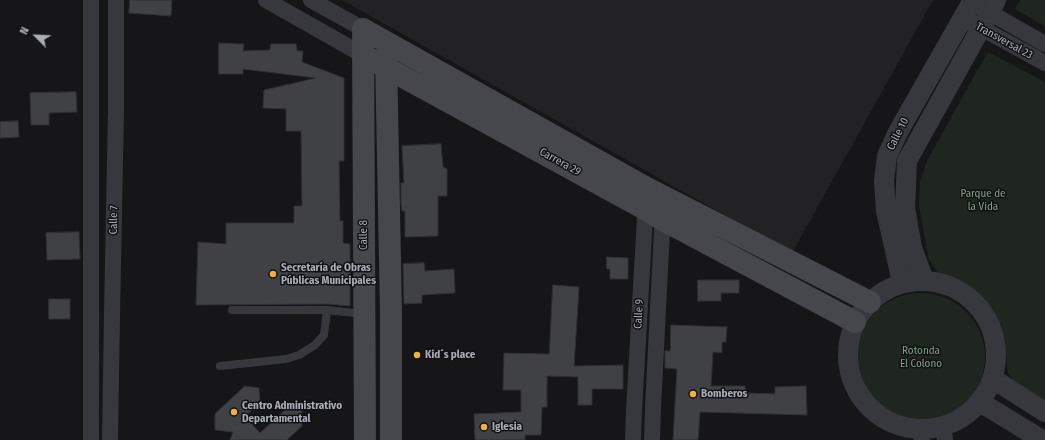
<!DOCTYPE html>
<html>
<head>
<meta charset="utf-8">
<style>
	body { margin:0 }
	#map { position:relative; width:1045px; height:440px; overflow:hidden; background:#161618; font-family:"Fira Sans Condensed",sans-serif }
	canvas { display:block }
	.north { position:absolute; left:16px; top:16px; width:40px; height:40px; -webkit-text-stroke:3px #111113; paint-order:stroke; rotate:294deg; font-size:11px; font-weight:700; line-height:16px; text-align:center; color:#a8adb8 }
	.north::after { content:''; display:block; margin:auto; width:14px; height:18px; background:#a8adb8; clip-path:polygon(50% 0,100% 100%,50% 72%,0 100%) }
</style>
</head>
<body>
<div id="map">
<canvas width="1045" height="440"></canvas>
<div class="north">N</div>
</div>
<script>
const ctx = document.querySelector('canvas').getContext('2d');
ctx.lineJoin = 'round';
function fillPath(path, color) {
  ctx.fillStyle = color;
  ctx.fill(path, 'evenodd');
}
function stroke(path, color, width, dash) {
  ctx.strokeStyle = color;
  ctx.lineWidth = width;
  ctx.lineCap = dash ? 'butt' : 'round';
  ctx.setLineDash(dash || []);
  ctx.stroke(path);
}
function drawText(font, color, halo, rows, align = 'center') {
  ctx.font = font + ' "Fira Sans Condensed",sans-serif';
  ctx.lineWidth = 3;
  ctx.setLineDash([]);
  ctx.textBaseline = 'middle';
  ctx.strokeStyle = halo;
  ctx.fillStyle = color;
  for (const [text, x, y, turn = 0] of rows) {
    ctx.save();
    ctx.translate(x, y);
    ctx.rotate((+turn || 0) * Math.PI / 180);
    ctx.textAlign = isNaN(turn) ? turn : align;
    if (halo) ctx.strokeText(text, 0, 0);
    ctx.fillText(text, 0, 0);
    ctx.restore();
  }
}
fillPath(new Path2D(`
	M 342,0 L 933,0 L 792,253 Z`), '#222225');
fillPath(new Path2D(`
	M 1020,0 L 1045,0 L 1045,26 L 1015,9 Z
	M 988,52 L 1045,82 L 1045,403 L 1017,386 L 1008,373 L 1004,337 L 991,309 L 971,293 L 944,281 L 929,260 L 919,206 L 920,182 L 927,161 L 973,78 Z
	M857 357a64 64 0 1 1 128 0a64 64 0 1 1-128 0Z`), '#1e261f');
const building = new Path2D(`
	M 130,0 L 172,0 L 171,16 L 129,13 Z
	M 219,43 L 244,44 L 243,51 L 270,50 L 271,44 L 296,44 L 297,51 L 303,51 L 302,62 L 344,78 L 344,161 L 339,161 L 340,221 L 343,221 L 343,243 L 350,244 L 350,306 L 327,304 L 196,305 L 198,242 L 226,244 L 226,223 L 294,223 L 294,206 L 302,206 L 301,131 L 286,131 L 286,109 L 263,108 L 264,90 L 316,78 L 243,69 L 243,74 L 219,74 Z
	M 76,92 L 77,112 L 49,113 L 49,125 L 31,125 L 30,93 Z
	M 18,121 L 19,137 L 0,138 L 0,122 Z
	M 441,144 L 443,167 L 447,169 L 447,196 L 438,196 L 438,236 L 405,237 L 405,211 L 402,211 L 401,203 L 401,183 L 404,183 L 402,146 Z
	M 79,232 L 80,259 L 47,260 L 46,233 Z
	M 607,257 L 628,258 L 628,279 L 610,279 L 610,269 L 607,269 Z
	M 424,263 L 425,271 L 454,269 L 455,293 L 422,295 L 422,303 L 404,304 L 403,264 Z
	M 698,280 L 739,280 L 739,293 L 721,293 L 721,301 L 698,301 Z
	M 553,285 L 579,287 L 574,366 L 623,365 L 623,389 L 592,389 L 592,405 L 578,405 L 578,377 L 547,376 L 547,407 L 542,407 L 541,435 L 525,435 L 525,440 L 475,440 L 474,414 L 521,412 L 521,390 L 503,390 L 504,353 L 549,354 Z
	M 49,299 L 70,299 L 70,319 L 49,319 Z
	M 671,325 L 727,327 L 726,342 L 722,342 L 722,353 L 713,352 L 711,386 L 745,386 L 746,393 L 775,394 L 775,387 L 806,386 L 807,415 L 700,412 L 698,440 L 673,440 L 677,369 L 665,368 L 665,351 L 670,351 Z
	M 245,386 L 259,388 L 260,403 L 245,416 L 260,433 L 288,407 L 302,409 L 302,426 L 287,440 L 230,440 L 233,432 L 215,430 L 215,414 Z`);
fillPath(building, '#404145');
stroke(building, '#303034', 1);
stroke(new Path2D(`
	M 232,310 L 327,310
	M 220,366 L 286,359 L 299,355 L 315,345 L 324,335 L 327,310 L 364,314`), '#37383d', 8);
stroke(new Path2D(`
	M 266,0 L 363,55
	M 311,0 L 363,29
	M 980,7 L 1045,44
	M 963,18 L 1045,63
	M 943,426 L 945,440
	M 921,430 L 922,440
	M 91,440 L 91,0
	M 110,440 L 112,315 L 116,110 L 116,0
	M 633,440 L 634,410 L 646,200
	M 652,440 L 653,408 L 663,210`), '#37383d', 16);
stroke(new Path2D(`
	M 924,280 L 912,248 L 905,208 L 907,161 L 981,28 L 996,0
	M848 355a74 74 0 1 1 148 0a74 74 0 1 1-148 0Z
	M 902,282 L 886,211 L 884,181 L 887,156 L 898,132 L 973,0
	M 993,379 L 1045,412
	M 980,402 L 1042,440`), '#37383d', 20);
stroke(new Path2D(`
	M 363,55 L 645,209 L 663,220 L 855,322
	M 386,55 L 391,313 L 391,440
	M 365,440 L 363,29 L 647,188 L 870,302`), '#45474d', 22);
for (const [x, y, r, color] of [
	[273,274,4,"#f2b134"],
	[417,355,4,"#f2b134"],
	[693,394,4,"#f2b134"],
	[234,412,4,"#f2b134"],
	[484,427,4,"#f2b134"]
]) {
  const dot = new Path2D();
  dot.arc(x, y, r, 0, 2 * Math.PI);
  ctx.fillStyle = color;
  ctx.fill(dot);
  stroke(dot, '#111113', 1.5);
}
drawText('11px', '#a8adb8', '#111113', [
	["Transversal 23",1004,41,29],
	["Calle 10",898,134,-63],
	["Carrera 29",560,162,29],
	["Calle 7",114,220,-89],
	["Calle 8",364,235,-90],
	["Calle 9",639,314,-87]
]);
drawText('11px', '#7fa381', '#111113', [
	["Parque de",983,194],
	["la Vida",983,207],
	["Rotonda",921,351],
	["El Colono",921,364]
]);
drawText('bold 11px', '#a8adb8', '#111113', [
	["Secretaría de Obras",281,268],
	["Públicas Municipales",281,281],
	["Kid´s place",425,355],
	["Bomberos",701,394],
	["Centro Administrativo",242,406],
	["Departamental",242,419],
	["Iglesia",492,427]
], 'left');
</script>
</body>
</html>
